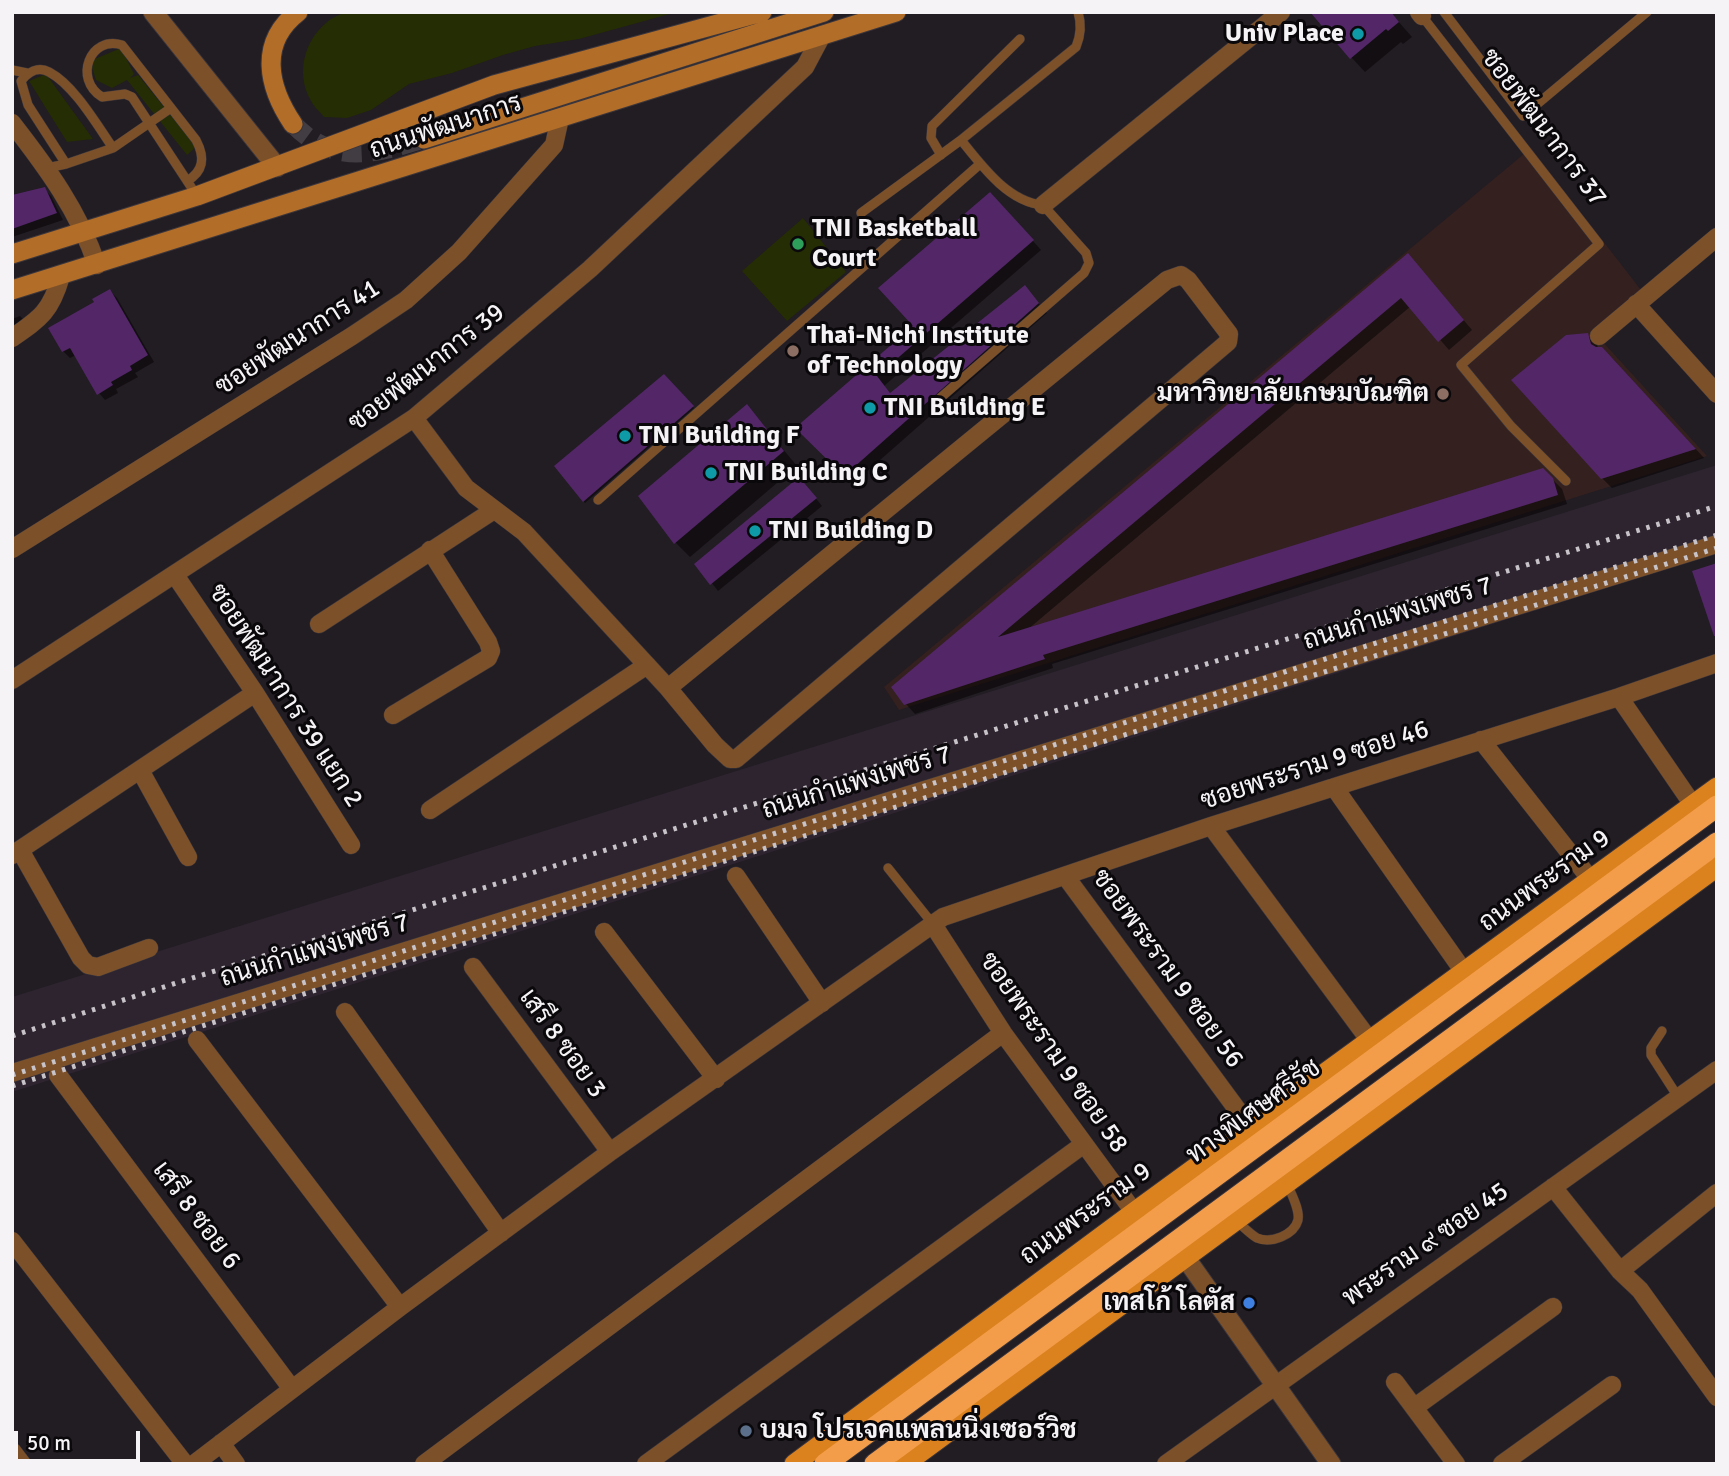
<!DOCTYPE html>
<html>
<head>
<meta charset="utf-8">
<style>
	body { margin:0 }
	#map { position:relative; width:1729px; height:1476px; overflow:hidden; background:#221c23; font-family:Signika,sans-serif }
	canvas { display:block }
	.frame { position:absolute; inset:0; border:14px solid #f6f3f7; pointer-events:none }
	.scale { position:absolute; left:14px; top:1431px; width:126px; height:32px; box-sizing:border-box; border:4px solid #f6f3f7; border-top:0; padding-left:9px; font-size:21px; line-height:24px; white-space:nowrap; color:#f6f3f7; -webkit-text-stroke:5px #0a080a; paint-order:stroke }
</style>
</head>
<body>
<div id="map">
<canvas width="1729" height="1476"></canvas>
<div class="frame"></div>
<div class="scale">50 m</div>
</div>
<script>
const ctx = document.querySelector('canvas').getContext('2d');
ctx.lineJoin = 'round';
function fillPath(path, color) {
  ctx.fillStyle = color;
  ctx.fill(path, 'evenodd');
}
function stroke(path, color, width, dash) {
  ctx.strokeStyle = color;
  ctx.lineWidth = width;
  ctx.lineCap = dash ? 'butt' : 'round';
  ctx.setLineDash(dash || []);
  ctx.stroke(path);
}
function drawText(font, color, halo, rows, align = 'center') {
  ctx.font = font + ' Signika,Sarabun,sans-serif';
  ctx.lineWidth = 6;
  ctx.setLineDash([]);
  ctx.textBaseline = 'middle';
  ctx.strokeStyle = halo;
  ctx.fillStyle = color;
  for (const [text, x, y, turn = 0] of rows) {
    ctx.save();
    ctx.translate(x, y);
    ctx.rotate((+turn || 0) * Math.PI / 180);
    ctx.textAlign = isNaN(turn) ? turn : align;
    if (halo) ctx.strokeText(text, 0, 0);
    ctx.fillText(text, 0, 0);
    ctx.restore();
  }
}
fillPath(new Path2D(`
	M 1717,465 L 1717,553 L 12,1092 L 12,997 Z`), '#2d2430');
fillPath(new Path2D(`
	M 1531,148 L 1641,290 L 1592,330 L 1707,456 L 899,710 L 884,687 Z`), '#33201f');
fillPath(new Path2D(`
	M 346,12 L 677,12 L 579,39 L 535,46 L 503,55 L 452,73 L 409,84 L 371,110 L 347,118 L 324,117 C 319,111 313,106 310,99 C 296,74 304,41 326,23 C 331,18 339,15 346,12 Z
	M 121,48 L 134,74 L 130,78 L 138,75 L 196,147 L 187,155 L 127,80 L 112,88 L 96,80 L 90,61 Z
	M 46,74 L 93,139 L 67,142 L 29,81 Z
	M 803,218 L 846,272 L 787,321 L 742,271 Z`), '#252d04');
fillPath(new Path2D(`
	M 1390,12 L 1412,37 L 1403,44 L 1401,42 L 1365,72 L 1351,57 Z
	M 44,189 L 51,196 L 63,220 L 12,237 L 12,197 Z
	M 999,203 L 1041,250 L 884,386 L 891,395 L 1025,288 L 1047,313 L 854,483 L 797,428 L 915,326 Z
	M 1417,265 L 1472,330 L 1449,350 L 1411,306 L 1027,630 L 1543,470 L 1562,489 L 1567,504 L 1052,664 L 1053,668 L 915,714 L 906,704 Z
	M 110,291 L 117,298 L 154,362 L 135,373 L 138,377 L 116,389 L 118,393 L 105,400 L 99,393 L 76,355 L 70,358 L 63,351 L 96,302 Z
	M 20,316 L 29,325 L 12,338 L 12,319 Z
	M 1587,335 L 1597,344 L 1598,349 L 1612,358 L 1704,458 L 1612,488 L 1602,478 Z
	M 664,376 L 694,408 L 585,503 L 557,467 Z
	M 747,406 L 797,466 L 690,557 L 676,543 L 640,497 Z
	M 806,486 L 822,506 L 718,591 L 697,564 Z`), '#0007');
fillPath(new Path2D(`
	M 1310,12 L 1391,12 L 1399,22 L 1388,31 L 1386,29 L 1350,59 Z
	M 45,187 L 57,213 L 12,229 L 12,195 Z
	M 990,192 L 1034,240 L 877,376 L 890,393 L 1025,285 L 1039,303 L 844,476 L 795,428 L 913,326 L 878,288 Z
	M 1408,253 L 1464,320 L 1438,342 L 1401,298 L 998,637 L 1543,468 L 1553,478 L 1558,495 L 1043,655 L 1045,659 L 904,705 L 891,687 Z
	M 110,289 L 148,355 L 130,366 L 132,370 L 111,382 L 113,385 L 97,395 L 70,348 L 62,352 L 48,328 L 94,302 L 92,299 Z
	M 1588,333 L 1591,344 L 1596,347 L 1602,347 L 1696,449 L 1601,479 L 1511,380 L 1566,335 Z
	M 664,374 L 694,406 L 583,502 L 554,466 Z
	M 747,404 L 784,451 L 674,544 L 638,496 Z
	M 799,477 L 817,498 L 710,585 L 694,564 Z
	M 1717,563 L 1717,636 L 1714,636 L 1692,571 Z`), '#522667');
stroke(new Path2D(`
	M 293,124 C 334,166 374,154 424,139`), '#423c43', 19, [19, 10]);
const service = new Path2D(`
	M 1444,12 L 1523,116 L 1647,12
	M 1422,16 L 1599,244 L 1461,365 L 1511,426 L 1566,481
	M 12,70 L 27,73
	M 941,155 L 931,138 L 932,126 L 1020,39
	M 66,164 L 28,105 L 21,81 C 28,72 38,66 49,72 C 74,85 97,125 113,148
	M 47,168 L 66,164 L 113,148 L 171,108
	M 187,181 C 204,171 205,157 196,140 L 122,45 C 90,35 73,79 102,97 L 125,94 L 132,97 L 197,196
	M 861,213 L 961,140 L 1076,47 C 1081,35 1082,25 1078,12
	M 939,399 L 1084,273 L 1089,263 L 1086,253 L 1043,205 C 1008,202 982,166 961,140
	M 598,500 L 980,164
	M 888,868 L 932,923
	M 1662,1031 L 1651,1048 L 1651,1055 L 1678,1097
	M 1236,1221 C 1243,1226 1250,1234 1257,1238 C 1271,1244 1294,1235 1298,1220 C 1300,1209 1291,1194 1287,1183`);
const minor = new Path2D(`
	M 1419,12 L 1422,16
	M 12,123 C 47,168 78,210 97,265
	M 1043,205 L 1281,12
	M 1636,304 L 1717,394
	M 1599,336 L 1717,237
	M 12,338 C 41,318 51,311 61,276
	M 414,418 L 466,488 L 524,532 L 668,688 L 715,745 L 730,759 L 736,759 L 1221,348 L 1228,342 L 1229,334 L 1188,280 L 1181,275 L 1167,280 L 668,688
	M 12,549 L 352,336 L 406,300 L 459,252 L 554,145 L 560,118
	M 175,575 L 255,693 L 351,845
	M 319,624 L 494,510
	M 12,680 L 414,418 L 590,269 L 805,67 L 822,35
	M 1619,697 L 1693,805
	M 393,715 L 488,658 L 491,651 L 488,642 L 430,550
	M 1481,740 L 1591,880
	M 140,770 L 188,857
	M 1334,787 L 1464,972
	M 430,810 L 647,665
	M 1211,826 L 1370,1041
	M 20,850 L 81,958 L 88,965 L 98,967 L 149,948
	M 12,855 L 255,693
	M 736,876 L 822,1003
	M 1066,877 L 1250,1127
	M 932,923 L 1003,1033 L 1134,1212
	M 604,932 L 716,1079
	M 473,967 L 610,1152
	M 345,1012 L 501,1233
	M 197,1040 L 400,1307
	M 12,1073 L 1717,544
	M 58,1075 L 292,1389
	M 1553,1187 L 1620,1271 L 1640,1290 L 1717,1397
	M 12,1241 L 185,1464
	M 1620,1271 L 1717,1193
	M 1395,1382 L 1456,1464
	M 1415,1407 L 1553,1307
	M 221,1443 L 236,1464
	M 12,1451 L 22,1464
	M 194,1464 L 400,1307 L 610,1152 L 943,917 L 1211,826 L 1619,697 L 1717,663
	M 424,1464 L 1003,1033
	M 646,1464 L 1084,1144
	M 1166,1464 L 1717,1070
	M 1502,1464 L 1612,1385`);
const tertiary = new Path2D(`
	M 153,12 L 277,167
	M 1185,1257 L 1331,1464`);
const secondary = new Path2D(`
	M 293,124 C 268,87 258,43 298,12
	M 424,139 L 824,12
	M 12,254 L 197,196 L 494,85 L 762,12
	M 12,290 L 896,12`);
const primary = new Path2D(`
	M 794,1464 L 1134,1212 L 1717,787
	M 905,1464 L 1717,867`);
const motorway = new Path2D(`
	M 825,1464 L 1717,806
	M 875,1464 L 1717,843`);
stroke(service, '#3b363c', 10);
stroke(minor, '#3b363c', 19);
stroke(tertiary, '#3b363c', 21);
stroke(secondary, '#3b363c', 21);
stroke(primary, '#3b363c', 21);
stroke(motorway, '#3b363c', 23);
stroke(service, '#7c512a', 9);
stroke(minor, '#7c512a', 18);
stroke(tertiary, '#7c512a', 19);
stroke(secondary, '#b26d28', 19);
stroke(primary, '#db821f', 19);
stroke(motorway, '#f39d4b', 21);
stroke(new Path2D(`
	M 12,1036 L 173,984 L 1717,506
	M 12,1075 L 1717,535
	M 12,1086 L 1717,548`), '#c7c3c8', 5, [3.5, 7]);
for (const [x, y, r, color] of [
	[1358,34,7,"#0f9aa8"],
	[798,244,7,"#2e9e5b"],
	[793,351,7,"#8d6e63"],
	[1443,394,7,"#8d6e63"],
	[870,408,7,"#0f9aa8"],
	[625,436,7,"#0f9aa8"],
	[711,473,7,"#0f9aa8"],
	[755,531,7,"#0f9aa8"],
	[1249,1303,7,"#3f7fe0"],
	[746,1431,7,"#5c6f8a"]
]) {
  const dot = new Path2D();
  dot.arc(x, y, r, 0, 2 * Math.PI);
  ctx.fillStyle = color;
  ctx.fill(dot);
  stroke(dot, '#0a080a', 2.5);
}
drawText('bold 26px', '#f6f3f7', '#0a080a', [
	["Univ Place",1344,34,"right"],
	["TNI Basketball",812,229],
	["Court",812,259],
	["Thai-Nichi Institute",807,336],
	["of Technology",807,366],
	["มหาวิทยาลัยเกษมบัณฑิต",1429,394,"right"],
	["TNI Building E",884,408],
	["TNI Building F",639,436],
	["TNI Building C",725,473],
	["TNI Building D",769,531],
	["เทสโก้ โลตัส",1235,1303,"right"],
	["บมจ โปรเจคแพลนนิ่งเซอร์วิช",760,1431]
], 'left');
drawText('26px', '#f6f3f7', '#0a080a', [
	["ถนนพัฒนาการ",446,127,-18],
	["ซอยพัฒนาการ 37",1543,128,53],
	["ซอยพัฒนาการ 41",298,338,-33],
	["ซอยพัฒนาการ 39",427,368,-38],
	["ถนนกำแพงเพชร 7",1398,614,-17],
	["ซอยพัฒนาการ 39 แยก 2",285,696,57],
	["ซอยพระราม 9 ซอย 46",1315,766,-18],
	["ถนนกำแพงเพชร 7",857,783,-17],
	["ถนนพระราม 9",1545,881,-36],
	["ถนนกำแพงเพชร 7",315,951,-17],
	["ซอยพระราม 9 ซอย 56",1167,969,54],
	["เสรี 8 ซอย 3",562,1044,54],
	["ซอยพระราม 9 ซอย 58",1053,1053,55],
	["ทางพิเศษศรีรัช",1254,1112,-36],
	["ถนนพระราม 9",1086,1214,-36],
	["เสรี 8 ซอย 6",196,1216,53],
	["พระราม ๙ ซอย 45",1426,1245,-35]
]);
</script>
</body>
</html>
